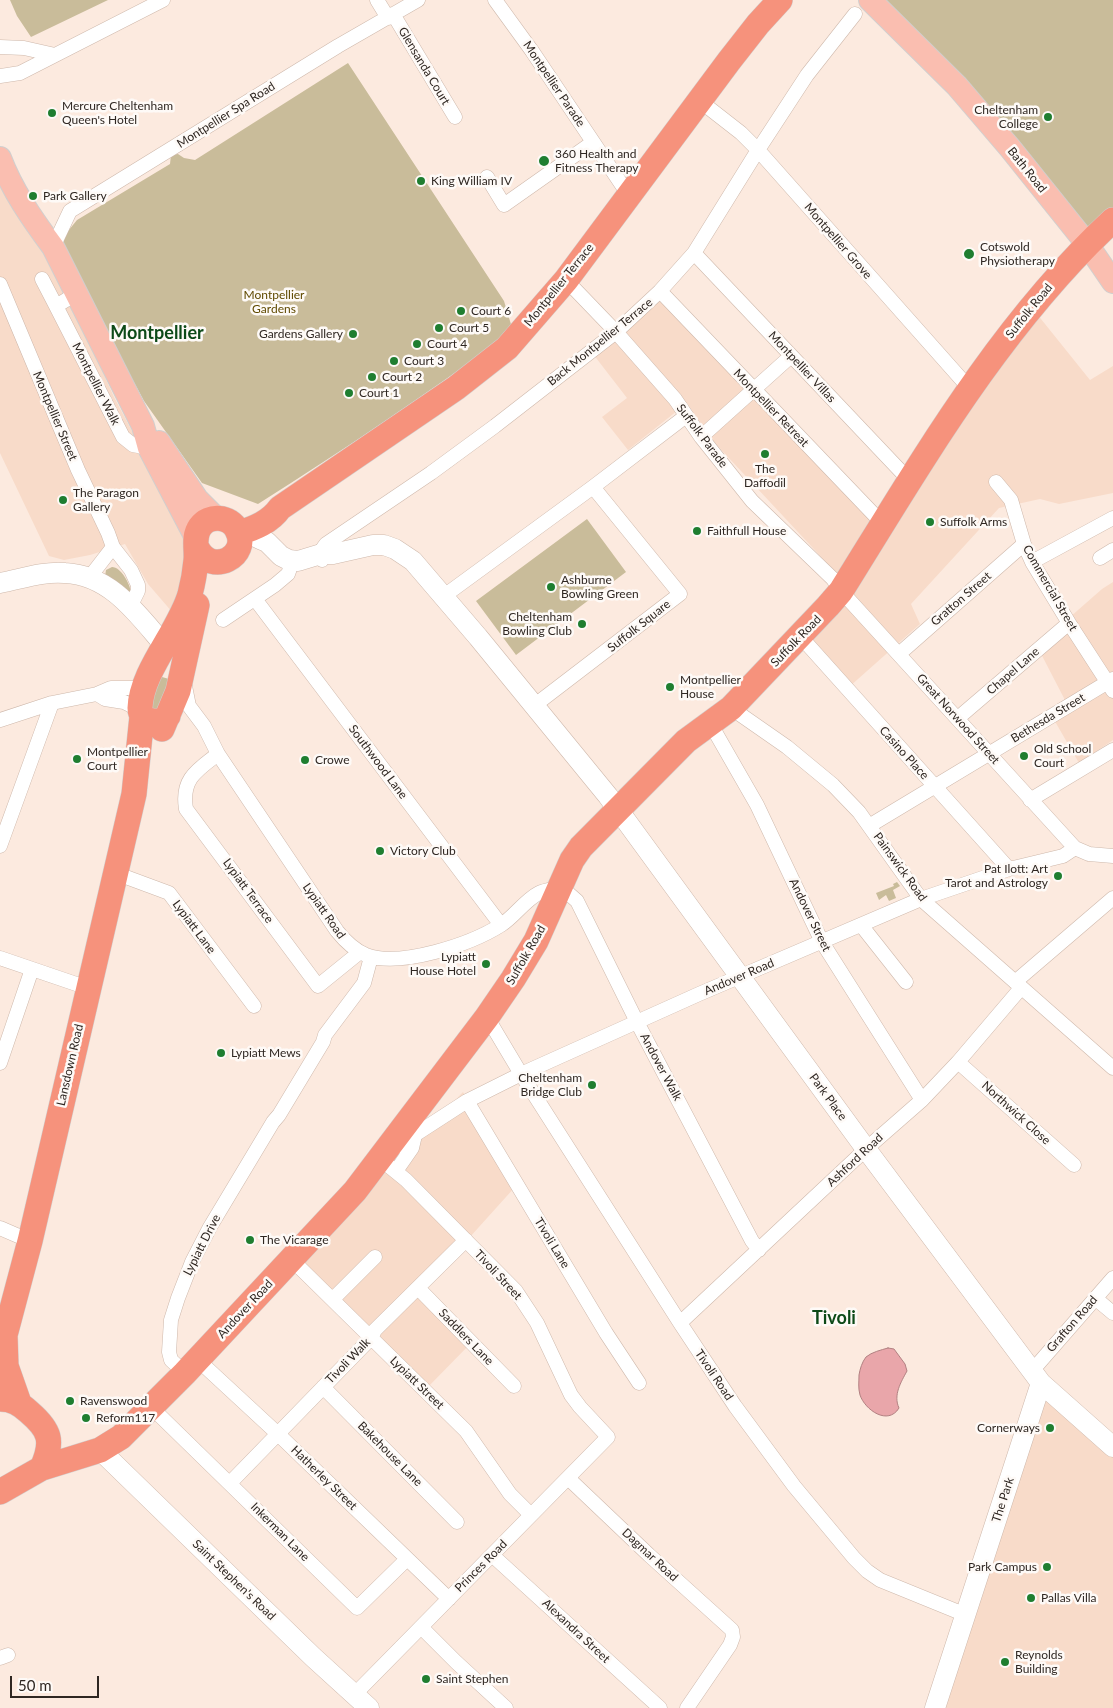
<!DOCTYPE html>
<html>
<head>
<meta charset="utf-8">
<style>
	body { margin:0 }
	#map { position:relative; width:1113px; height:1708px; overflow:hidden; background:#fceadf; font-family:Lato,sans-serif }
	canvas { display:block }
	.scale { position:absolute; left:10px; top:1676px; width:89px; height:22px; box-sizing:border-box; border:2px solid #2f2722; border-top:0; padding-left:6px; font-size:15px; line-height:18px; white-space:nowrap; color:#2f2722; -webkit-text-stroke:4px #fefaf7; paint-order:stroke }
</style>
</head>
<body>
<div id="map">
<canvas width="1113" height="1708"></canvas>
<div class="scale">50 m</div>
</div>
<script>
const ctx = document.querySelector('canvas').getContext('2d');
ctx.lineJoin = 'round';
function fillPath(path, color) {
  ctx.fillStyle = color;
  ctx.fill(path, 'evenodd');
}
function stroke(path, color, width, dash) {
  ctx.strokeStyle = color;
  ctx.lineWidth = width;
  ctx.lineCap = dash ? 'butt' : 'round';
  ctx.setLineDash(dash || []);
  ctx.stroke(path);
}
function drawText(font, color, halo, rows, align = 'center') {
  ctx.font = font + ' Lato,sans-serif';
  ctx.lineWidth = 5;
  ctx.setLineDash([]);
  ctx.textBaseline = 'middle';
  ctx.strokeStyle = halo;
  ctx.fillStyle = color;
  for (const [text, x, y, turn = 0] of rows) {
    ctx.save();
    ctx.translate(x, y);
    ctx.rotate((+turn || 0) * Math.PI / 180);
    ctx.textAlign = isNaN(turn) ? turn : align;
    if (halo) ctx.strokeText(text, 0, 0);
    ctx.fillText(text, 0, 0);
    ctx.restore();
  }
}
fillPath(new Path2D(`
	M 0,176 L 65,288 L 114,397 L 188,537 L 187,591 L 173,613 L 148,584 L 125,544 L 90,555 L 64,560 L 49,556 L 0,453 Z
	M 661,295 L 877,519 L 840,577 L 713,441 L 687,403 L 628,450 L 602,417 L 627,398 L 593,354 Z
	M 1037,314 L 1090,380 L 1113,366 L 1113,493 L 1059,504 L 1040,499 L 999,508 L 911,604 L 920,624 L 849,687 L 810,644 L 862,577 L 963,418 Z
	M 1113,582 L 1113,740 L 1079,763 L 1053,718 L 1067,704 L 1037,646 L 1102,589 Z
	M 463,1092 L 515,1187 L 424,1288 L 473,1341 L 427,1388 L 299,1263 Z
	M 1041,1383 L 1113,1447 L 1113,1708 L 935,1708 Z`), '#f8dbc9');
fillPath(new Path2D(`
	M 10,0 L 108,0 L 31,37 L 17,16 Z
	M 880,0 L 1113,0 L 1113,220 L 1087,244 Z
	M 348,63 L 504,301 L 513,331 C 430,392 345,449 258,504 L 202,483 L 144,401 L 72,268 L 62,255 L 64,236 L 77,220 L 170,164 L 171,155 L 178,154 L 184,158 L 195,160 Z
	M 587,519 L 626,572 L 516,655 L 476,601 Z
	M 112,567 C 121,567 130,584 131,592 L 128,594 L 105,576 L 106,570 Z
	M 162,677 L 169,679 L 166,708 L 149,714 L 158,679 Z
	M 897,882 L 900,886 L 893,890 L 896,898 L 889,901 L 886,895 L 879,900 L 876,893 L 894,886 L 893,884 Z`), '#c9bc9a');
const water = new Path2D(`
	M 888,1348 L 894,1349 L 905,1364 L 907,1371 C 901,1382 893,1395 899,1408 C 888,1426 865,1410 860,1395 C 858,1388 859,1382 859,1375 C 860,1369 862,1362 866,1357 C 872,1352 881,1350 888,1348 Z`);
fillPath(water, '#e9a6aa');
stroke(water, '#b18081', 1);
const street = new Path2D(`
	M 377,0 L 388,18
	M 495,0 L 532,51 L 628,194
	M 393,14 L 455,117
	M 0,47 L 24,48 L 55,55
	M 0,76 L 20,73 L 163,0
	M 700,101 L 741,133 L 758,150 L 970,389
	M 487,177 L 504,205 L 592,143
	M 53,247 L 70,211 L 338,46 L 418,0
	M 694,253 L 910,481
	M 42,279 L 56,306
	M 566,280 L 616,332 L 675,399 L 701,437 L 752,501 L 833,579 L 841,591 L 1075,848 L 1089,854 L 1113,856
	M 0,284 L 78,470 L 108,533 L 113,547 L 131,570 L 138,585 L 138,591 L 130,607
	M 660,291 L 883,524
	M 76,294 L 56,306 L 123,437 L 133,445 L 149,448
	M 701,437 L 791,356
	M 996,482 L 1011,500 L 1024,544 L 1032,562 L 1069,623 L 1113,691
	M 1100,558 L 1113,550
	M 322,560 C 320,553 321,550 326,544 L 431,473 L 495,426 L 616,332 L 660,291 L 694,253 L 758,150 L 807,75 L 855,14
	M 1032,562 L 1113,518
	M 89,578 L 113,547
	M 444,596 L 593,487 L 686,416
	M 255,599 L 501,925
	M 223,620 L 275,585 L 288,574 L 293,560
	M 800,636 L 1009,869
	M 899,654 L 1024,544
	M 184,681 L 189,706 L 204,726 L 218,754 L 337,931 C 345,941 354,950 366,955 C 400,968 471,944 501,925 C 514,917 525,900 539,893 C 545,890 554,889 561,887 L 577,901 L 637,1022 L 752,1241 L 759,1250
	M 97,694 L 105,699 L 124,702 L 140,710
	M 535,705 L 680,594 L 593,487
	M 731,708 L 787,747 L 833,785 L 859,812 L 921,899 L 1113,1068
	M 958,718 L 1069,623
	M 0,720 L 52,703 L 97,694 L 111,688 L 138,688 L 146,680
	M 710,723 L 757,805 L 822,942 L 922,1100
	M 218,754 C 197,770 181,779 186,809 L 318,986 L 360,952
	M 1030,800 L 1113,750
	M 869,826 L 1113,679
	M 0,846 L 52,703
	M 115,873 L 169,893 L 254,1006
	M 861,925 L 906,982
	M 0,958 L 88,988
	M 1015,982 L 1113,898
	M 487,1017 L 521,1074 L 680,1323 L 735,1406 L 794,1486 L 854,1558 L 867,1571 L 880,1580 L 966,1615
	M 958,1062 L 1074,1165
	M 0,1063 L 32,969
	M 467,1101 L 606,1333 L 639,1383
	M 396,1171 L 412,1148 L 415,1135
	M 0,1228 L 30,1241
	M 291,1259 L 466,1431 L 510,1494 L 531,1515
	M 418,1288 L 514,1386
	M 1095,1298 L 1113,1313
	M 333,1299 L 375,1257
	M 680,1323 L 866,1149 L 922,1100 L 958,1062 L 1021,988
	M 198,1360 L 278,1434 L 449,1599
	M 1032,1371 L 1113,1278
	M 185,1373 L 171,1360 L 169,1352 L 171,1320 L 178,1298 L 192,1262 L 210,1227 L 273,1122 L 279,1115 L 323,1042 L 325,1035 L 364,983 L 371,957
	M 323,1387 L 457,1522
	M 152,1408 L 357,1608 L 407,1559
	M 568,1478 L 649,1555 L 732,1630 L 733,1637 L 730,1645 L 687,1708
	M 230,1483 L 371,1338 L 375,1330 L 466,1240
	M 492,1555 L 660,1708
	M 421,1627 L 456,1662 L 506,1708
	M 0,1658 L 8,1655
	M 354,1695 L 608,1437 L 580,1407 L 571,1395 L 537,1323 L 516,1291 L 406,1180 L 379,1158 L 467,1101 L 521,1074 L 699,994 L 921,899 L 1009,869 L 1063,856 L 1075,848`);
const secondary = new Path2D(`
	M 240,537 L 254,536 L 260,539 L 267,542 L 281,556 L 289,560 L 298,561 L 321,554 L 333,554 L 373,545 L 384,545 L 395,549 L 413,561 L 478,637 L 608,796 L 866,1149 L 1041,1383 L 1113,1447
	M 0,583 C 21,579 43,571 65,573 C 111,575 138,615 165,646
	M 100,1450 L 313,1657 L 369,1708
	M 935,1708 L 1041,1383`);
const primary = new Path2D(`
	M 870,0 L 957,86 L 1010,148 L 1087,244 L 1113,282
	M 0,158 C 12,190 32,219 53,247 L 143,426 L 149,448 L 196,538
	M 159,442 L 197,499 L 216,518`);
const highway = new Path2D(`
	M 239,533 C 255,528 270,522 280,508 L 456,388 L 507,348 L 566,280 L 729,61 L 758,24 L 780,0
	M 168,716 C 160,724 140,723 140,708 C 141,671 180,630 190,594 C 193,583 195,571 196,560 C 197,549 193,537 200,527 C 209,514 230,516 237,530 C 251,556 211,577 197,548
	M 162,729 L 178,691 L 197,605
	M 5,1335 L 6,1366 L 19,1403
	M 0,1348 L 5,1335 L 30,1241 L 134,794 L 142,716
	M 0,1399 C 13,1399 20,1404 29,1412 C 50,1430 54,1441 42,1468
	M 0,1492 L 42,1468 L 100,1450 L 121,1437 L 185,1373 L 355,1191 L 487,1017 L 513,979 L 536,941 L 572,860 L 581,847 L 686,741 L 731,708 L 828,606 L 841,591 C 922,461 1000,325 1113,220`);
stroke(street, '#ceb8ab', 15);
stroke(secondary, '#ceb8ab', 21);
stroke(primary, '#d1cfce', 24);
stroke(highway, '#d1cfce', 26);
stroke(street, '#fff', 14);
stroke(secondary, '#fff', 20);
stroke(primary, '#fabeb0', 22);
stroke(highway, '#f6927c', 25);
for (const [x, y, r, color] of [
	[52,113,5,"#1f7e30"],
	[1048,117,5,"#1f7e30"],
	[544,161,6,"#1f7e30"],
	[421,181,5,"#1f7e30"],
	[33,196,5,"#1f7e30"],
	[969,254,6,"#1f7e30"],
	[461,311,5,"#1f7e30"],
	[439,328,5,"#1f7e30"],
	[353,334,5,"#1f7e30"],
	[417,344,5,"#1f7e30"],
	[394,361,5,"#1f7e30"],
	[372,377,5,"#1f7e30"],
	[349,393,5,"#1f7e30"],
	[765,454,5,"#1f7e30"],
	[63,500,5,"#1f7e30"],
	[930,522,5,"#1f7e30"],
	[697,531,5,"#1f7e30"],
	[551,587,5,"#1f7e30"],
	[582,624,5,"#1f7e30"],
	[670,687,5,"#1f7e30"],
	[1024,756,5,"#1f7e30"],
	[77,759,5,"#1f7e30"],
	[305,760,5,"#1f7e30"],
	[380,851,5,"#1f7e30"],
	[1058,876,5,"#1f7e30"],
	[486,964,5,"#1f7e30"],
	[221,1053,5,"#1f7e30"],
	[592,1085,5,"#1f7e30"],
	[250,1240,5,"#1f7e30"],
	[70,1401,5,"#1f7e30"],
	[86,1418,5,"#1f7e30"],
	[1050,1428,5,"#1f7e30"],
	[1047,1567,5,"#1f7e30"],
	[1031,1598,5,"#1f7e30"],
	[1005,1662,5,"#1f7e30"],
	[426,1679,5,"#1f7e30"]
]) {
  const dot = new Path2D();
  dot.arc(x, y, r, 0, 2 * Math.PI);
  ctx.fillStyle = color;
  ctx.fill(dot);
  stroke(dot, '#fefaf7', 2);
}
drawText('12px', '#2f2722', '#fefaf7', [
	["Glensanda Court",424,66,59],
	["Montpellier Parade",554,84,56],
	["Montpellier Spa Road",226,115,-32],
	["Bath Road",1027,170,51],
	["Montpellier Grove",838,241,49],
	["Montpellier Terrace",559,285,-51],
	["Suffolk Road",1029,311,-51],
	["Back Montpellier Terrace",600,342,-39],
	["Montpellier Villas",802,367,47],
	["Montpellier Walk",96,384,63],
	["Montpellier Retreat",771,408,46],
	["Montpellier Street",55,416,67],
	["Suffolk Parade",702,436,53],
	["Commercial Street",1050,588,60],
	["Gratton Street",961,599,-41],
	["Suffolk Square",639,626,-38],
	["Suffolk Road",796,641,-46],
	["Chapel Lane",1013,671,-41],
	["Bethesda Street",1048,718,-31],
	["Great Norwood Street",958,719,48],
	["Casino Place",904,753,48],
	["Southwood Lane",378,762,53],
	["Painswick Road",900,867,54],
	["Lypiatt Terrace",248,891,54],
	["Lypiatt Road",324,911,55],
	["Andover Street",810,915,64],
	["Lypiatt Lane",194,927,53],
	["Suffolk Road",526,955,-60],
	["Andover Road",739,977,-23],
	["Lansdown Road",70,1065,-77],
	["Andover Walk",661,1067,62],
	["Park Place",828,1097,54],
	["Northwick Close",1016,1113,42],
	["Ashford Road",855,1160,-43],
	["Tivoli Lane",552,1243,59],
	["Lypiatt Drive",202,1245,-63],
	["Tivoli Street",498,1275,47],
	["Andover Road",245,1309,-47],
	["Grafton Road",1072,1324,-49],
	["Saddlers Lane",466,1337,46],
	["Tivoli Walk",348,1361,-46],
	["Tivoli Road",714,1375,56],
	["Lypiatt Street",417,1383,44],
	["Bakehouse Lane",390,1454,45],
	["Hatherley Street",324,1478,44],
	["The Park",1003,1500,-72],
	["Inkerman Lane",280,1532,45],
	["Dagmar Road",650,1555,43],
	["Princes Road",481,1566,-45],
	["Saint Stephen's Road",234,1580,44],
	["Alexandra Street",576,1631,43]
]);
drawText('12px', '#2f2722', '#fefaf7', [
	["Mercure Cheltenham",62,106],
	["Queen's Hotel",62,120],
	["Cheltenham",1038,110,"right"],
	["College",1038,124,"right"],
	["360 Health and",555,154],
	["Fitness Therapy",555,168],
	["King William IV",431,181],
	["Park Gallery",43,196],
	["Cotswold",980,247],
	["Physiotherapy",980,261],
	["Court 6",471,311],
	["Court 5",449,328],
	["Gardens Gallery",343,334,"right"],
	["Court 4",427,344],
	["Court 3",404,361],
	["Court 2",382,377],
	["Court 1",359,393],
	["The",765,469,"center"],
	["Daffodil",765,483,"center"],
	["The Paragon",73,493],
	["Gallery",73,507],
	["Suffolk Arms",940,522],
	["Faithfull House",707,531],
	["Ashburne",561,580],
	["Bowling Green",561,594],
	["Cheltenham",572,617,"right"],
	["Bowling Club",572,631,"right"],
	["Montpellier",680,680],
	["House",680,694],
	["Old School",1034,749],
	["Court",1034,763],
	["Montpellier",87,752],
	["Court",87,766],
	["Crowe",315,760],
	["Victory Club",390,851],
	["Pat Ilott: Art",1048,869,"right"],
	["Tarot and Astrology",1048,883,"right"],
	["Lypiatt",476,957,"right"],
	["House Hotel",476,971,"right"],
	["Lypiatt Mews",231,1053],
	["Cheltenham",582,1078,"right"],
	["Bridge Club",582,1092,"right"],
	["The Vicarage",260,1240],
	["Ravenswood",80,1401],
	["Reform117",96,1418],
	["Cornerways",1040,1428,"right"],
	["Park Campus",1037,1567,"right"],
	["Pallas Villa",1041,1598],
	["Reynolds",1015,1655],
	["Building",1015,1669],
	["Saint Stephen",436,1679]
], 'left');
drawText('12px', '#604a00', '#fefaf7', [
	["Montpellier",274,295],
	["Gardens",274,309]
]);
drawText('bold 18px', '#0d4a18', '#fefaf7', [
	["Montpellier",157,333],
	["Tivoli",834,1318]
]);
</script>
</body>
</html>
